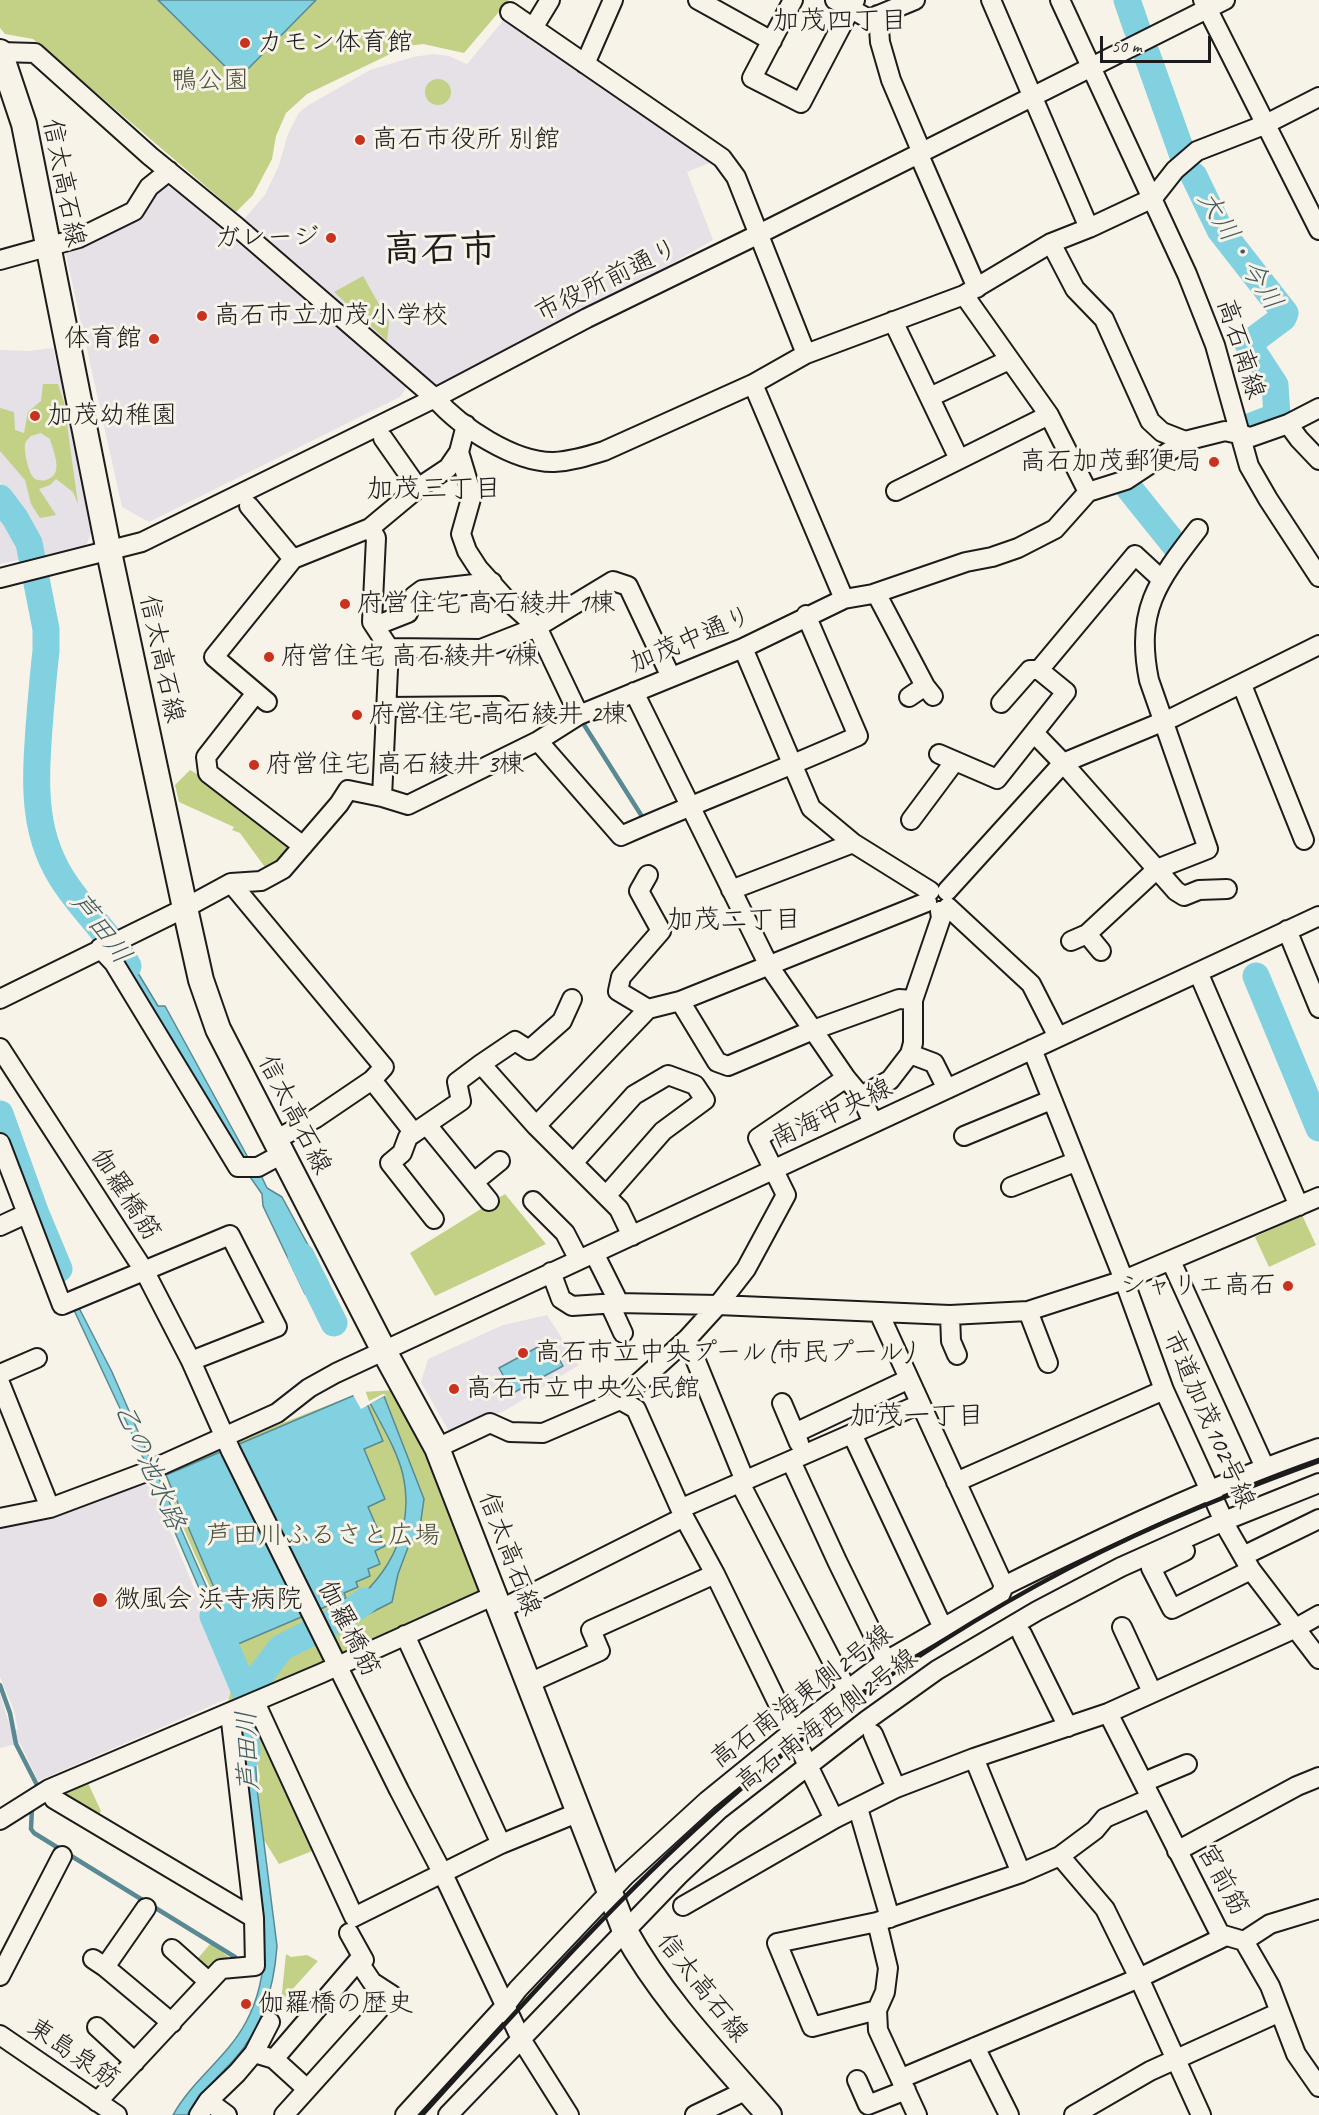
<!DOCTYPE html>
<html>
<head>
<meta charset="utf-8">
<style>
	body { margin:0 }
	#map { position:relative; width:1319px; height:2115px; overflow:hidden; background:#f7f3e8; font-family:Caveat,sans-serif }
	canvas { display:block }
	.scale { position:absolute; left:1100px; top:36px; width:111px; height:27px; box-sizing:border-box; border:3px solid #1c1c1c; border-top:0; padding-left:8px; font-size:18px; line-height:21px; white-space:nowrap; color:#1c1c1c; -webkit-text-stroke:4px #f7f3e8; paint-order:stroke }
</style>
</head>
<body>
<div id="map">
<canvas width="1319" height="2115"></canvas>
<div class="scale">50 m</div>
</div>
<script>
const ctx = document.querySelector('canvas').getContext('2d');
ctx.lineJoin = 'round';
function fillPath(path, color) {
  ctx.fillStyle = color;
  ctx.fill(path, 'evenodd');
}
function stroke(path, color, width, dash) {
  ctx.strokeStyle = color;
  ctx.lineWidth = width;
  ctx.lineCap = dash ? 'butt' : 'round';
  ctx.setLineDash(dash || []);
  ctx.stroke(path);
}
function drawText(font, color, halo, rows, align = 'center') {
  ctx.font = font + ' Caveat,"Klee One",sans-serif';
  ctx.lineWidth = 6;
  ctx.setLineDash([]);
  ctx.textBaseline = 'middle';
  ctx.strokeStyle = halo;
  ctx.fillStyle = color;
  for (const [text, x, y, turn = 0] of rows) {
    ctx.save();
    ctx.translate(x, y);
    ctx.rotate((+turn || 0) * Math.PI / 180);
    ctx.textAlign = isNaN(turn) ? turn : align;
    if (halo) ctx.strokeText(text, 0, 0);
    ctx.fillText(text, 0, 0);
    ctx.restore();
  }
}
fillPath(new Path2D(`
	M 510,12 L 722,158 L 687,172 L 713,240 L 435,398 L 237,227 L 265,195 L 279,165 L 288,134 L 298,114 L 307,106 L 370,70 L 413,57 L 433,54 L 449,56 L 467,64 Z
	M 164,184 L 181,195 L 407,386 L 400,397 L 149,522 L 122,507 L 64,246 Z
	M 53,348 L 95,523 L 86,546 L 46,559 L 35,534 L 15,502 L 0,482 L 0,350 L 28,351 Z
	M 0,506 L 8,517 L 22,559 L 0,564 Z
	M 547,1315 L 579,1365 L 501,1413 L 500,1412 L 452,1437 L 421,1382 L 428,1359 L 503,1325 Z
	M 148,1478 L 232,1678 L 229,1698 L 38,1781 L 20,1743 L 0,1748 L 0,1694 L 11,1730 L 18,1730 L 14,1710 L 0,1677 L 0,1523 Z`), '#e6e0e7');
fillPath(new Path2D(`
	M 0,0 L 509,0 L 464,53 L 423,44 L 407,46 L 307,94 L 286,113 L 276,136 L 272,159 L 253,195 L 236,212 L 33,39 L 5,34 L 0,28 Z
	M425 92a13 13 0 1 1 26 0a13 13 0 1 1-26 0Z
	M 363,276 L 389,322 L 387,341 L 334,292 Z
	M 43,384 L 58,384 L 64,402 L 78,504 L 73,492 L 56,479 L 50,485 L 39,489 L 56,515 L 40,518 L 31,504 L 25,480 L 0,451 L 0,408 L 14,412 L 15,430 L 24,433 L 28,412 L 41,401 ZM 41,433 L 50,439 C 53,451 65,475 46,480 C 41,481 36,481 33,477 C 28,471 24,451 25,444 C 26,440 28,439 31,436 Z
	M 190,770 L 210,781 L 289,842 L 291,854 L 267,870 L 240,833 L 232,830 L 234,827 L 179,802 L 175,785 Z
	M 505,1194 L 546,1244 L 435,1296 L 410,1253 Z
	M 1302,1215 L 1316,1245 L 1269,1267 L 1255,1237 Z
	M 395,1390 L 423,1441 L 482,1586 L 480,1597 L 227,1705 C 235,1678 232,1678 223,1653 L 237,1644 C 223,1611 162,1496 167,1468 L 362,1392 Z
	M 256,1718 L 315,1850 L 279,1864 L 264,1840 L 258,1789 L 260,1777 L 256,1756 Z
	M 87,1781 L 101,1811 L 97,1817 L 64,1794 L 65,1792 Z
	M 211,1943 L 231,1959 L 208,1973 L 193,1964 Z
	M 286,1954 L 291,1957 L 307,1955 L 318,1961 L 281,2002 Z`), '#c2d186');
const water = new Path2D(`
	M 158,0 L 316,0 L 238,79 Z
	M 121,945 L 158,1006 L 165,1006 L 251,1163 L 243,1163 L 110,951 Z
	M 246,1171 L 259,1171 L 267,1188 L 282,1197 L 328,1282 L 305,1294 L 263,1206 L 262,1194 Z
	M 330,1300 L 341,1321 L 330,1326 L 319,1305 Z
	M 78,1306 L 112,1372 L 151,1461 L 146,1464 L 73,1308 Z
	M 549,1341 L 563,1366 L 513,1393 L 499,1368 Z
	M 362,1392 L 383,1441 L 364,1449 L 385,1499 L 368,1507 L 385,1546 L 375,1551 L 380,1564 L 368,1569 L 370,1576 L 356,1582 L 358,1587 L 344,1593 L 346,1598 L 238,1644 L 166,1475 Z
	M 384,1396 L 424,1499 L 419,1534 L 410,1542 L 398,1574 L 392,1602 L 347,1625 L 345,1623 L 338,1627 L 332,1615 L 335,1613 L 337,1614 C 385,1584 416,1532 403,1475 C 397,1450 382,1426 370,1403 Z
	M 157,1474 L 233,1647 L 226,1651 L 156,1488 L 148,1478 Z
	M 300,1632 L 307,1645 C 287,1644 272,1667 264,1683 L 252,1678 C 263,1655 279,1643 300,1632 Z
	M 241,1720 L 253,1720 L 257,1788 L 277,1946 C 274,1989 262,2029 233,2061 C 216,2079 200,2094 187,2115 L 173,2115 C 193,2079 227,2058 246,2022 C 276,1966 262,1907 254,1848 C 248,1805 243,1763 241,1720 Z`);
fillPath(water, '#82d1e0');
stroke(water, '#598992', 1.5);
fillPath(new Path2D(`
	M 361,1389 L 365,1390 L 369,1401 L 383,1394 L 386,1395 L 361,1409 L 352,1393 Z`), '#f7f3e8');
stroke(new Path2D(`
	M 581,720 L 643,818
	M 0,1685 L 10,1713 L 16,1744 L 37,1785
	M 32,1807 L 31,1829 L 34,1833 L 235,1957`), '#598992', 4.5);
stroke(new Path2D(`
	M 1127,0 L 1137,29
	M 1147,55 L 1183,156
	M 1194,176 L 1220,230 L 1285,313 L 1283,318 L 1248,344 L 1275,385 L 1277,416 L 1249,427
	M 1129,488 L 1178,549
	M 0,498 L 15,518 L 29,543 L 46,629 L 46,651 C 43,676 41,702 39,728 C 35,785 32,837 67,886 C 86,914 111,936 128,966
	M 1256,976 L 1319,1128
	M 0,1114 L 36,1214 L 59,1269
	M 301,1256 L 334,1323
	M 213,1616 L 246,1694
	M 247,1756 L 246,1694 L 281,1648 L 346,1615 L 365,1601`), '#82d1e0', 27);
const minor = new Path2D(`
	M 698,0 L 772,41
	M 793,0 L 752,78 L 801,103 L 855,0
	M 835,0 L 869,19 L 915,0
	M 991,0 L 1089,228
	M 1060,0 L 1187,274 L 1215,345 L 1249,466 L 1268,499 L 1319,577
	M 1203,0 L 1319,230
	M 510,12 L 722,158 L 736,177 L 806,354
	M 878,15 L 880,42 L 891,80 L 922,153
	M 533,28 L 550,0
	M 0,52 L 35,53 L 150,156 L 237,227 L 435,398 C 460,427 515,463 554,462 C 572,461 588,456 604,451 L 753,384 L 806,354 L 964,295 L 1051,243 L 1089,228 L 1153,198 L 1175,170 L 1197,151 L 1264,125 L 1319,97
	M 585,64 L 613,0
	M 919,155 L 977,288
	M 1051,243 L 1075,289 L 1104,319 L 1150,421 L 1162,432 L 1185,441
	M 0,260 L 79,238 L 134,211 L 149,187 L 169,171
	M 964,295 L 1049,415 L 1088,492
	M 893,321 L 959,459
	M 753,384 L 844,599
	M 930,397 L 1009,360
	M 1288,424 L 1299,439 L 1319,460
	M 466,425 L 459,452 L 472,495 L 461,534 L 467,551 L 478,568 L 505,598 L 537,627 L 579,715
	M 383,438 L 418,488
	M 896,491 L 1049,415
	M 249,506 L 293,559
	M 370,528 L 376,538 L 372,622 L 389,648 L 382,797
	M 0,578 L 142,542 L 435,398 L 587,318 L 757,235 L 1225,0
	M 876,593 L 925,686
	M 375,626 L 408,613 L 414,596 L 422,590 L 492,582
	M 389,648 L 481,649 L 537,627 L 613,581 L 628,586 L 671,677
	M 743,648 L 811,808 L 853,843 L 930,891
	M 1242,685 L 1304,840
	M 634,692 L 769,966 L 846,1078 L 861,1096 L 873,1123
	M 256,693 L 206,757 L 208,773 L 303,846
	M 909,697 L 925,686 L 933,696
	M 267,702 L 214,657 L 293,559 L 370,528 L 418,488 L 448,468 L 459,452
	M 1001,703 L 1030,670 L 1039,670
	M 386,707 L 500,706
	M 1034,733 L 1063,763 L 1176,891 L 1184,896 L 1199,890 L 1227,889
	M 538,741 L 621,836 C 700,801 780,771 858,736 L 806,615
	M 939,754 L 997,779 L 1066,692 L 1039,670 L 1135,555 L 1161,579
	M 911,820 L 955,761
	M 231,883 L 384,1067 L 372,1080 L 414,1133 L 461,1101 L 457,1082 L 481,1064 L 536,1126 L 619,1209 L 632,1236
	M 731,890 L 853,843
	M 947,891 L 1063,763 L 1174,717 L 1319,645
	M 948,907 L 1031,984 L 1058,1037
	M 1287,930 L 1319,1008
	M 1087,934 L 1101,951
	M 1071,941 L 1087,934 L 1157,869 L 1208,849 L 1149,680 C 1135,611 1157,582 1198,529
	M 100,948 L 114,963 L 238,1167 L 258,1167 L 282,1154
	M 1198,972 L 1299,1206
	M 0,999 L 185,908 L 231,883 L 261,881 L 283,869 L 339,804 L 348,790 L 382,797 L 408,805 L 538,741 L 579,715 L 743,648 L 844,599 L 873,594 L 966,562 L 992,557 L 1018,548 L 1055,529 L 1088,492 L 1126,480 L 1185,441 L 1225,431 L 1251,437 L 1288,424 L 1319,408
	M 680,1001 L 717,1062 L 728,1066 L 813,1030 L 899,999 L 913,1000
	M 648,1009 L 618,991 L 621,977 L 661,931 L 639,891 L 648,875
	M 0,1048 L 145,1272 L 191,1361 L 231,1451 L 399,1790 L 443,1874 L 521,2039 L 569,2115
	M 1032,1049 L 1124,1280 L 1164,1390 L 1228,1530 L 1251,1570 L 1319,1659
	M 910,1054 L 934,1063 L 947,1089
	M 481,1064 L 515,1041 L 529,1050 L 562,1021 L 572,999
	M 861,1096 L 890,1080 L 910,1054 L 913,1043 L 913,1000 L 941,918 L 940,911
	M 427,1125 L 489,1201
	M 536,1126 L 648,1009 L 680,1001 L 927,902
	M 414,1133 L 408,1137 L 402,1153 L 390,1163 L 434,1219
	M 964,1136 L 1051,1100
	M 275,1140 L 316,1118 L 372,1080
	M 0,1143 L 62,1305 L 230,1235 L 277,1327 L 191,1361
	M 573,1163 L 634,1095 L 668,1075 L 695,1085 L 705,1100 L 663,1131 L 606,1196
	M 474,1182 L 500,1161
	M 1011,1187 L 1075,1162
	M 533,1201 L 565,1233 L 579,1260
	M 0,1226 L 26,1214
	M 594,1253 L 616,1297 L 612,1309 L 623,1333
	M 1171,1261 L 1262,1461
	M 551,1272 L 561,1299 L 572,1306 L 617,1303 L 718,1305 L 950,1315 L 1028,1311 L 1124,1280 L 1319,1197
	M 1028,1311 L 1048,1363
	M 879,1313 L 1004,1586
	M 950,1315 L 951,1341 L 957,1355
	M 687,1339 L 745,1481
	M 0,1374 L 37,1358
	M 0,1383 L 50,1508
	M 620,1400 L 636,1409 L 684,1517 L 715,1574 L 834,1819
	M 782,1403 L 799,1443
	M 795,1433 L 909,1379
	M 852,1434 L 943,1628
	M 437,1448 L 490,1423 L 510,1432 L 543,1433 L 620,1400 L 687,1339 L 718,1305 L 746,1269 L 786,1195 L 758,1138 L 846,1078
	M 791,1461 L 837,1561 L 886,1661
	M 956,1482 L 1164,1390
	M 740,1483 L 847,1690
	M 682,1508 L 920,1404
	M 0,1518 L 50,1508 L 146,1472 L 277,1413 L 309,1388 L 336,1373 L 1319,916
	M 1185,1551 L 1151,1568 L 1172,1609 L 1251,1570
	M 1243,1556 L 1319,1519
	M 501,1609 L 684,1517
	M 1122,1627 L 1152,1692
	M 1022,1634 L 1068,1727
	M 405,1635 L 501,1844
	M 529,1683 L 600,1651 L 591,1630 L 715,1574
	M 255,1702 L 354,1917 L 501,1844 L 577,1813
	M 230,1713 L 254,1918
	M 1108,1713 L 1220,1934 L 1244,1941 L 1270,1986 L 1296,2054 L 1319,2087
	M 873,1734 L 896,1788
	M 974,1758 L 1021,1873
	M 1144,1782 L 1187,1764
	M 49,1789 L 54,1799 L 254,1918 L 255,1966 L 221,1969 L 97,2102
	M 858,1808 L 890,1918
	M 0,1820 L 49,1789 L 322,1673 L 495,1595
	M 1177,1851 L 1297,1786 L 1319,1777
	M 1060,1856 L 1105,1909 L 1139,1978 L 1201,2115
	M 683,1906 L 834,1819 L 896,1788 L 974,1758 L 1108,1713 L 1296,1628 L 1319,1615
	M 877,1922 L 888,1968 L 885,1992 L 877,2010 L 878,2030 L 917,2115
	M 349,1933 L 364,1960 L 358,1961
	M 1244,1941 L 1270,1924 L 1319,1909
	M 172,1949 L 209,1982
	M 93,1959 L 105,1967 L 172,2023
	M 105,1967 L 146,1908
	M 0,1976 L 62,1856
	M 877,2010 L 812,2027 L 777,1943 L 877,1922 L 1021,1873 L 1060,1856 L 1095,1830 L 1105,1818 L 1151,1798
	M 97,2027 L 135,2062
	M 0,2035 L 117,2115
	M 975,2047 L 1009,2115
	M 254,2053 L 270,2022
	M 902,2078 L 1139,1978 L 1224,1937
	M 857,2080 L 868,2105 L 906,2090
	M 208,2101 L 237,2073 L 254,2053 L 274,2059
	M 199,2115 L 208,2101 L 227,2115
	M 284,2115 L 392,1995 L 372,1982 L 358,1961 L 274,2059 L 307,2089
	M 405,2115 L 505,2006 L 518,1989 L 625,1876 L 707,1801 L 792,1732 L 886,1661 L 1000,1595 L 1004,1586 C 1107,1535 1211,1486 1319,1448
	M 448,2115 L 678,1876 L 732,1825 L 867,1720 L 937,1670 L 1037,1611 L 1121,1567 L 1224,1521 L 1319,1483
	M 695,2115 L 747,2090
	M 1074,2115 L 1150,2071 L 1280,2012`);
const major = new Path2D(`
	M 0,52 L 24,124 L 109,552 L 185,908 L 201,980 L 218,1029 L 384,1351 L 437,1448 L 625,1931 C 663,2000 718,2056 769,2115`);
stroke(minor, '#1c1c1c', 22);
stroke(major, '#1c1c1c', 28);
stroke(minor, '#f7f3e8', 18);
stroke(major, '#f7f3e8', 24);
stroke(new Path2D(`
	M 422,2115 C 516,2012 608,1907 712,1814 C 853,1689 1023,1580 1198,1508 C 1238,1491 1278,1476 1319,1461`), '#1c1c1c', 4.5);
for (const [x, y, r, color] of [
	[245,43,6,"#c8321e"],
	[360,140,6,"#c8321e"],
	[331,238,6,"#c8321e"],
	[202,316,6,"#c8321e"],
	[154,339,6,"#c8321e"],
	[35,416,6,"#c8321e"],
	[1214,462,6,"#c8321e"],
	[345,604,6,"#c8321e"],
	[269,657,6,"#c8321e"],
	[357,715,6,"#c8321e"],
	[254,765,6,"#c8321e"],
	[1288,1286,6,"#c8321e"],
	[523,1353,6,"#c8321e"],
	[454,1389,6,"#c8321e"],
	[100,1600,8,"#c8321e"],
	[246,2004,6,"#c8321e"]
]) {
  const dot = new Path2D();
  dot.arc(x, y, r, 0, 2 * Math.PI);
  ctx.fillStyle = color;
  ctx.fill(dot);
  stroke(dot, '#f7f3e8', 2);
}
drawText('26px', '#1c1c1c', '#f7f3e8', [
	["カモン体育館",257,43],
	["高石市役所 別館",372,140],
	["ガレージ",319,238,"right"],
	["高石市立加茂小学校",214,316],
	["体育館",142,339,"right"],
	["加茂幼稚園",47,416],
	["高石加茂郵便局",1202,462,"right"],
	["府営住宅 高石綾井 1棟",357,604],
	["府営住宅 高石綾井 4棟",281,657],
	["府営住宅 高石綾井 2棟",369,715],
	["府営住宅 高石綾井 3棟",266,765],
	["シャリエ高石",1276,1286,"right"],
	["高石市立中央プール(市民プール)",535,1353],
	["高石市立中央公民館",466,1389],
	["微風会 浜寺病院",114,1600],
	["伽羅橋の歴史",258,2004]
], 'left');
drawText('26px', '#4e523c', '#f7f3e8', [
	["鴨公園",210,81],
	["芦田川ふるさと広場",323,1536]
]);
drawText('26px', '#1c1c1c', '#f7f3e8', [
	["信太高石線",63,183,79],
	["市役所前通り",607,281,-26],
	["高石南線",1240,349,72],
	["加茂中通り",691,640,-23],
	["信太高石線",161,659,78],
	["南海中央線",832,1114,-25],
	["信太高石線",294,1115,63],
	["伽羅橋筋",125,1195,57],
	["市道加茂102号線",1208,1420,66],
	["信太高石線",509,1554,69],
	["伽羅橋筋",348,1629,63],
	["高石南海東側2号線",802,1697,-37],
	["高石南海西側2号線",827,1721,-37],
	["宮前筋",1222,1880,61],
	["信太高石線",702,1988,52],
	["東島泉筋",73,2054,34]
]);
drawText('27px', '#1c1c1c', '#f7f3e8', [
	["加茂四丁目",840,22],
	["加茂三丁目",434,490],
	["加茂二丁目",734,921],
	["加茂一丁目",917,1417]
]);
drawText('italic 27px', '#405b61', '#f7f3e8', [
	["大川・今川",1239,251,58],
	["芦田川",100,929,53],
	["乙の池水路",149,1467,66],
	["芦田川",249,1751,-92]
]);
drawText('bold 38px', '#1c1c1c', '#f7f3e8', [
	["高石市",440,251]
]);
</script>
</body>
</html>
